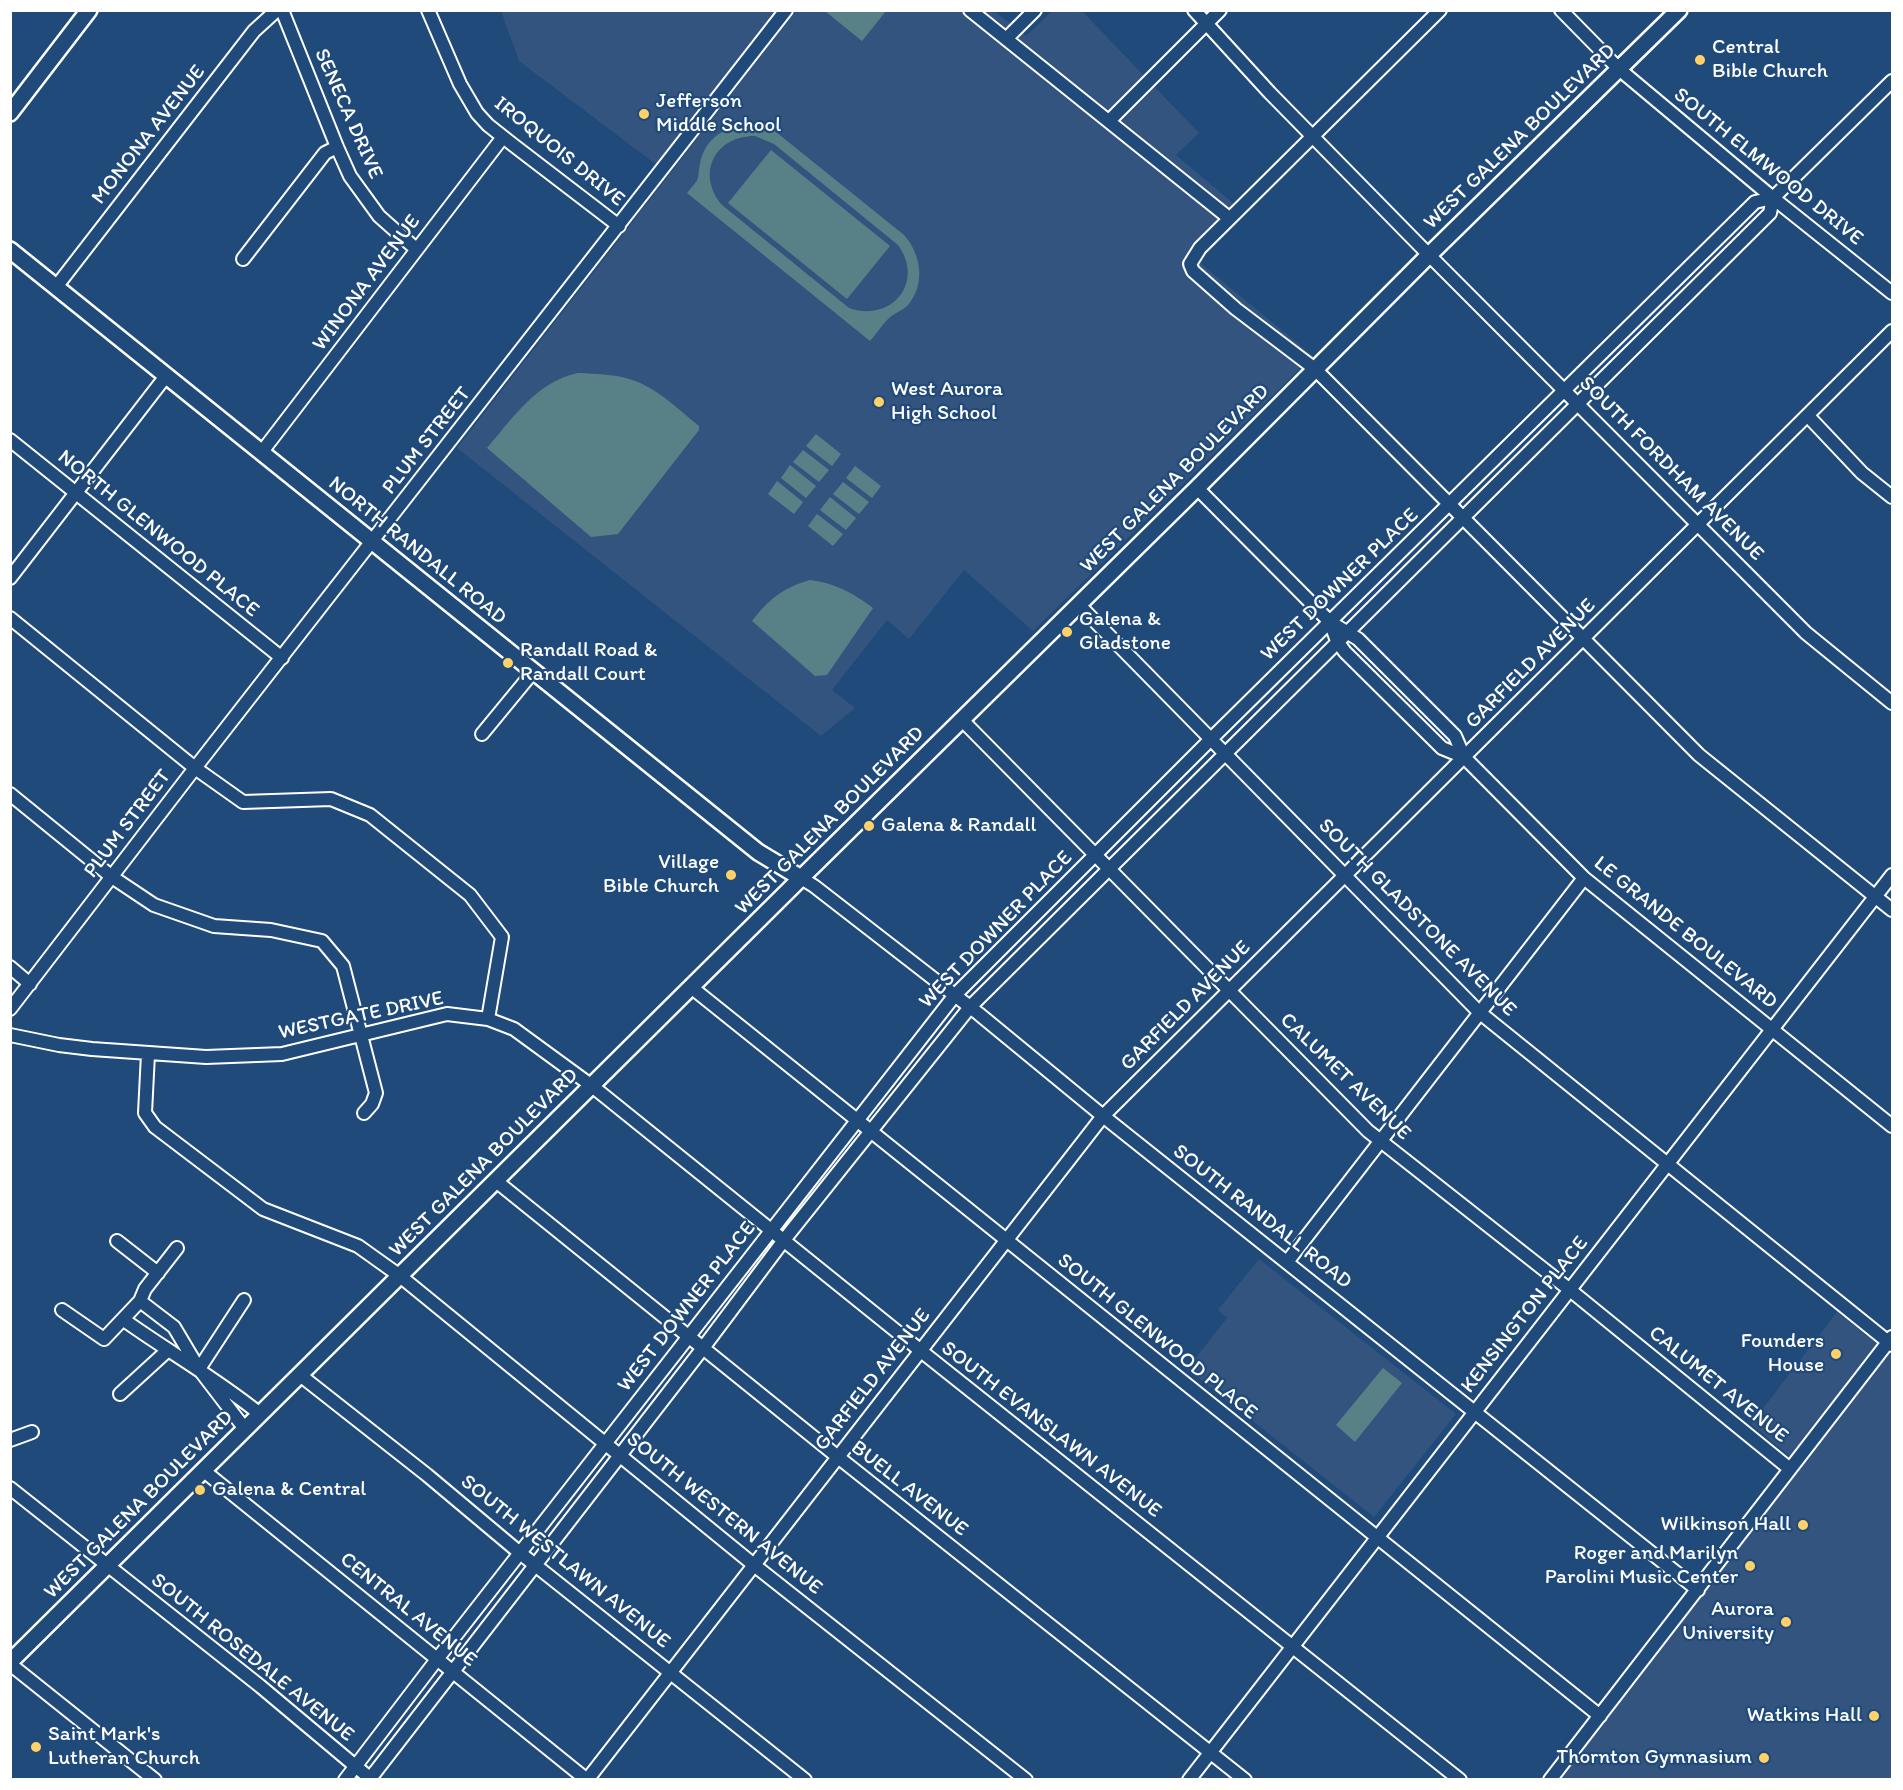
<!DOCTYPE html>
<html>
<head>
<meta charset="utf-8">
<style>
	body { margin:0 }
	#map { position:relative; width:1903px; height:1790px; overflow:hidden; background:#1f4a7a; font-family:Itim,sans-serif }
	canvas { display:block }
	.frame { position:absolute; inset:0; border:12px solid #fff; pointer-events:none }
</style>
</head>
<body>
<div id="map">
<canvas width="1903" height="1790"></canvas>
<div class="frame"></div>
</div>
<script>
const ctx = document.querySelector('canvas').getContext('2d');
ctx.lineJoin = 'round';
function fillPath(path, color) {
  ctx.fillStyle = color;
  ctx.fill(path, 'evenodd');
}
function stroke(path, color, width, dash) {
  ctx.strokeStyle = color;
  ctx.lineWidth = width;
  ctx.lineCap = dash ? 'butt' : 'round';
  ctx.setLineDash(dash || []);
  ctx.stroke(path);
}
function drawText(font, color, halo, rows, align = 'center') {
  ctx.font = font + ' Itim,sans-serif';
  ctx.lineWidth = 4.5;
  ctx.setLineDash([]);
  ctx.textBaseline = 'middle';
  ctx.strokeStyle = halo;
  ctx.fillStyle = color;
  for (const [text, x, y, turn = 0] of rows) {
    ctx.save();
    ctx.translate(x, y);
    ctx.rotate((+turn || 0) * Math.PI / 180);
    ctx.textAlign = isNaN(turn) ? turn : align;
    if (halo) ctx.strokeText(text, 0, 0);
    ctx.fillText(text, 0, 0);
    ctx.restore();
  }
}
fillPath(new Path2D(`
	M 501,11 L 780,11 L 658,166 L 519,61 Z
	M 796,11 L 994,11 L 1026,36 L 1052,11 L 1082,11 L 1199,133 L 1176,155 L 1246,214 L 1199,262 L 1313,356 L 1033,631 L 964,570 L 909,639 L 887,620 L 832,690 L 855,708 L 821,736 L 457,448 Z
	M 1259,1259 L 1456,1414 L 1374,1517 L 1187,1369 L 1227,1318 L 1218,1310 Z
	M 1837,1312 L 1892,1356 L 1892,1779 L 1556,1780 L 1802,1466 L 1751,1424 Z`), '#33547e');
fillPath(new Path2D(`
	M 825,11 L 886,11 L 862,41 Z
	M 752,124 L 765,126 L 776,132 L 904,235 C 921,254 926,284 908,305 C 902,311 894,313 888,319 C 882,325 876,334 870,341 L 687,193 C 690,189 696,183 698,178 C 699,172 699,165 701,159 C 708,135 729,125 752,124 ZM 755,136 L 774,144 L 898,245 C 925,282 892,323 849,308 L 722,205 C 696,174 714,136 755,136 Z
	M 771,150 L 890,246 L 847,299 L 728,203 Z
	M 578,373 C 595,374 613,374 629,379 C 655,386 678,409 699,426 L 699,430 L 618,534 L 591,537 L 487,448 C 513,418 536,382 578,373 Z
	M 816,434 L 841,454 L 832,466 L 806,446 Z
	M 803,450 L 829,470 L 819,482 L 793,462 Z
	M 790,465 L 816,486 L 806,498 L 781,478 Z
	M 855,466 L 881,486 L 872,498 L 846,478 Z
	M 777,481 L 803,502 L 794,514 L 768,494 Z
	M 843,482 L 869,502 L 859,514 L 833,494 Z
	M 830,497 L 856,518 L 846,530 L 820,510 Z
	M 817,514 L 843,534 L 833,546 L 808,526 Z
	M 810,580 C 835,583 853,593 873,608 L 827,675 L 815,676 L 752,621 C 768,600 784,587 810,580 Z
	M 1383,1368 L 1402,1383 L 1355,1442 L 1336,1425 Z`), '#588187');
const minor = new Path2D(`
	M 282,10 L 337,147 L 350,176 L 379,216 L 416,249
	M 428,10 L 460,84 L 477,113 L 488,125 L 512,144 L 619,226
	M 970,10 L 1229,218
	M 1194,10 L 1270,93 L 1429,255 L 1806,633 L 1892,703
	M 1440,10 L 1200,248 L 1190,264 L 1193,271 L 1236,309 L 1315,369 L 1699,755 L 1892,910
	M 1561,10 L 1619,69 L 1773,198 L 1892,293
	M 1007,38 L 1035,10
	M 1109,121 L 1220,10
	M 243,259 L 325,153 L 337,147
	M 56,287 L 254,31 L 277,10
	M 1808,416 L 1862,473 L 1892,497
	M 10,440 L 282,658
	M 261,453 L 503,137
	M 1197,488 L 1330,622 L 1358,639 L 1455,736 L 1464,757
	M 10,578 L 166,376
	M 1078,604 L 1479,1012 L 1892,1345
	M 10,618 L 195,768 L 243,802 L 331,799 L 370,815 L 470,895 L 502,937 L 488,1019
	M 1330,622 L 1337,641 L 1345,652 L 1442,748 L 1464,757 L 1584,878 L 1892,1126
	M 962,720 L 1368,1131 L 1570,1290 L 1790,1469
	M 482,734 L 533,672
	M 10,794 L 112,877 L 154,905 L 214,926 L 271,930 L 322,941 L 343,966 L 376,1093 L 372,1104 L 364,1113
	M 801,878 L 814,886 L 979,1014 L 1103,1116 L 1698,1590
	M 10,967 L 30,984
	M 691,987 L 1600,1716
	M 10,1009 L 195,768 L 786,10
	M 10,1035 L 59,1045 L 92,1049 L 206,1057 L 282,1054 L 447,1014 L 488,1019 L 514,1029 L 592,1086 L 921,1351 L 1460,1780
	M 148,1054 L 145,1113 L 155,1127 L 263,1209 L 358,1246 L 400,1276 L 754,1565 L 1026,1780
	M 496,1181 L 838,1457 L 1245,1780
	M 117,1241 L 158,1273
	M 1287,1262 L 1584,878
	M 140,1301 L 174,1327 L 199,1369 L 245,1429
	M 62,1310 L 104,1339 L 140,1301 L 145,1289 L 177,1248
	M 124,1320 C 169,1352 217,1379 260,1414
	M 199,1369 L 244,1300
	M 300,1375 L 427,1475 L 520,1553 L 805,1780
	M 120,1394 L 167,1351
	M 10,1440 L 32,1432
	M 204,1471 L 587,1780
	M 10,1488 L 260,1686 L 372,1780
	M 10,1664 L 155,1780
	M 345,1780 L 438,1658 L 955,995 L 1211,739 L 1755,202 L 1773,198 L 1892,81
	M 369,1780 L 703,1348 L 784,1240 L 970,1007 L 1770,213 L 1773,198
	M 587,1780 L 1103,1116 L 1892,331
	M 1189,1780 L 1892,875
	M 1550,1780 L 1892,1337`);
const major = new Path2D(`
	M 10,113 L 89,10
	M 10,250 L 758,852 L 801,878
	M 10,1662 L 801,878 L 1197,488 L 1429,255 L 1679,10`);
stroke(minor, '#fff', 16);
stroke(major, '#fff', 20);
stroke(minor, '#1f4a7a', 12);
stroke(major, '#1f4a7a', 15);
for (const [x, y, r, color] of [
	[1700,60,6,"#ffd166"],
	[644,114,6,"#ffd166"],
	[879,402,6,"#ffd166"],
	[1067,632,6,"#ffd166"],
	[508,663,6,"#ffd166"],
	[869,826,6,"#ffd166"],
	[731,875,6,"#ffd166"],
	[1836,1354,6,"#ffd166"],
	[200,1490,6,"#ffd166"],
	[1803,1525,6,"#ffd166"],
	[1750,1566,6,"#ffd166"],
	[1786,1622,6,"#ffd166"],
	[1874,1716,6,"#ffd166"],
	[36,1747,6,"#ffd166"],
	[1764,1758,6,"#ffd166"]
]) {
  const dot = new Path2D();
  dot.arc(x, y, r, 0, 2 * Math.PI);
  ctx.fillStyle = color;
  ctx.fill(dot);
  stroke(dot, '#1f4a7a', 2);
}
drawText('21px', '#fff', '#1f4a7a', [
	["Central",1712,48],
	["Bible Church",1712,72],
	["Jefferson",656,102],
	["Middle School",656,126],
	["West Aurora",891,390],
	["High School",891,414],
	["Galena &",1079,620],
	["Gladstone",1079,644],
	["Randall Road &",520,651],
	["Randall Court",520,675],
	["Galena & Randall",881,826],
	["Village",719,863,"right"],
	["Bible Church",719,887,"right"],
	["Founders",1824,1342,"right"],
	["House",1824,1366,"right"],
	["Galena & Central",212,1490],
	["Wilkinson Hall",1791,1525,"right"],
	["Roger and Marilyn",1738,1554,"right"],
	["Parolini Music Center",1738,1578,"right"],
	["Aurora",1774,1610,"right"],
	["University",1774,1634,"right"],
	["Watkins Hall",1862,1716,"right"],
	["Saint Mark's",48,1735],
	["Lutheran Church",48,1759],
	["Thornton Gymnasium",1752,1758,"right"]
], 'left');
drawText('21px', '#fff', '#1f4a7a', [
	["SENECA DRIVE",348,114,66],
	["MONONA AVENUE",149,135,-52],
	["WEST GALENA BOULEVARD",1520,137,-44],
	["IROQUOIS DRIVE",559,152,39],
	["SOUTH ELMWOOD DRIVE",1768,167,39],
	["WINONA AVENUE",367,283,-53],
	["PLUM STREET",427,441,-52],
	["SOUTH FORDHAM AVENUE",1671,469,45],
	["WEST GALENA BOULEVARD",1175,479,-45],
	["NORTH GLENWOOD PLACE",158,534,39],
	["NORTH RANDALL ROAD",417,551,39],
	["WEST DOWNER PLACE",1340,585,-44],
	["GARFIELD AVENUE",1531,664,-45],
	["WEST GALENA BOULEVARD",830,821,-45],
	["PLUM STREET",128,824,-53],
	["SOUTH GLADSTONE AVENUE",1417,918,45],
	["WEST DOWNER PLACE",996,930,-46],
	["LE GRANDE BOULEVARD",1685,933,39],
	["GARFIELD AVENUE",1186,1006,-45],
	["WESTGATE DRIVE",361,1016,-12],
	["CALUMET AVENUE",1345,1077,44],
	["WEST GALENA BOULEVARD",484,1163,-45],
	["SOUTH RANDALL ROAD",1262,1217,38],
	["WEST DOWNER PLACE",687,1307,-52],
	["KENSINGTON PLACE",1525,1315,-52],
	["SOUTH GLENWOOD PLACE",1157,1337,39],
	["GARFIELD AVENUE",873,1380,-52],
	["CALUMET AVENUE",1718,1385,39],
	["SOUTH EVANSLAWN AVENUE",1051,1430,38],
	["BUELL AVENUE",909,1489,38],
	["WEST GALENA BOULEVARD",139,1505,-45],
	["SOUTH WESTERN AVENUE",724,1514,39],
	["SOUTH WESTLAWN AVENUE",565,1562,39],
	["CENTRAL AVENUE",408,1610,39],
	["SOUTH ROSEDALE AVENUE",252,1658,39]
]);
</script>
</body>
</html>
